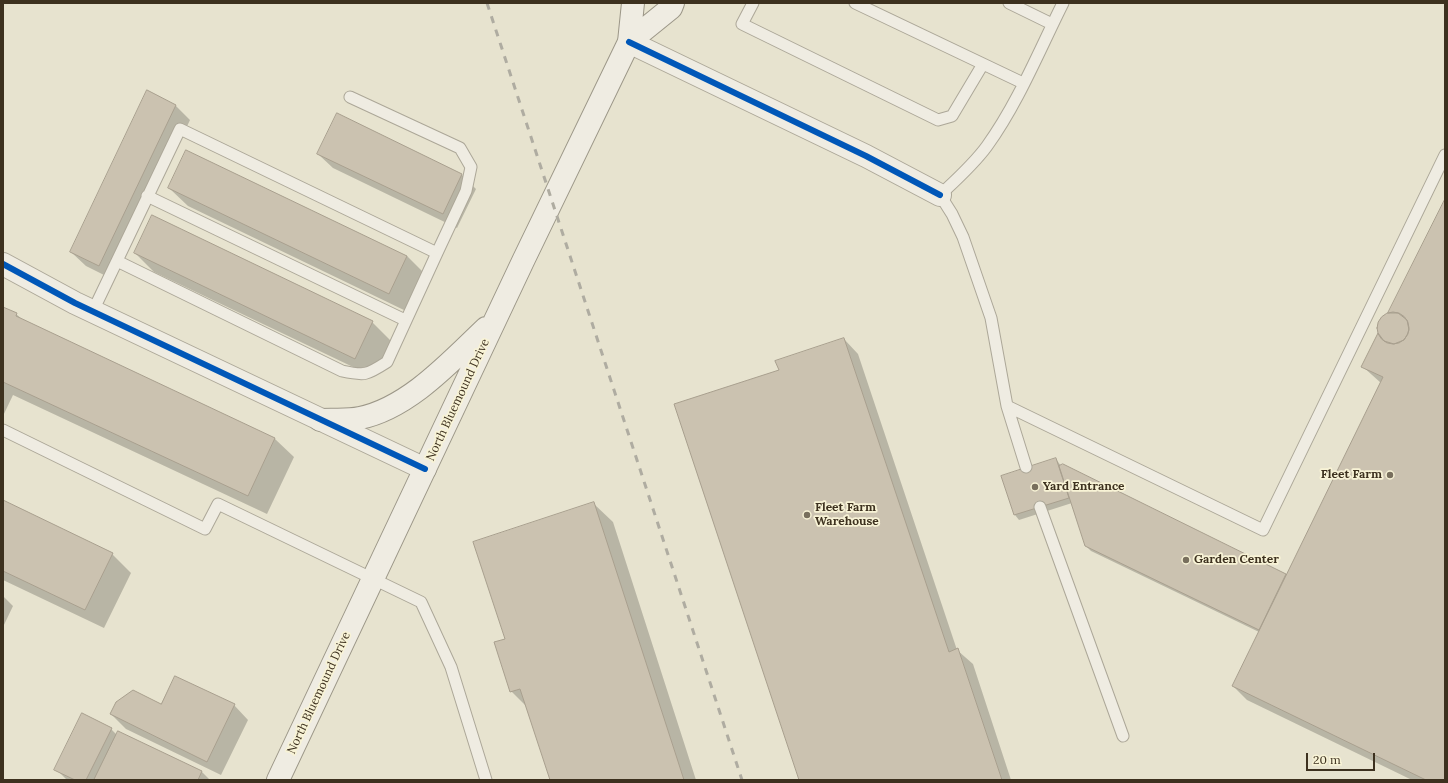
<!DOCTYPE html>
<html>
<head>
<meta charset="utf-8">
<style>
	body { margin:0 }
	#map { position:relative; width:1448px; height:783px; overflow:hidden; background:#e7e3cf; font-family:Lora,serif }
	canvas { display:block }
	.frame { position:absolute; inset:0; border:4px solid #3d311f; pointer-events:none }
	.scale { position:absolute; left:1306px; top:753px; width:69px; height:18px; box-sizing:border-box; border:2px solid #3d311f; border-top:0; padding-left:5px; font-size:12px; line-height:14px; white-space:nowrap; color:#3d311f; -webkit-text-stroke:3px #f8f3d6; paint-order:stroke }
</style>
</head>
<body>
<div id="map">
<canvas width="1448" height="783"></canvas>
<div class="frame"></div>
<div class="scale">20 m</div>
</div>
<script>
const ctx = document.querySelector('canvas').getContext('2d');
ctx.lineJoin = 'round';
function fillPath(path, color) {
  ctx.fillStyle = color;
  ctx.fill(path, 'evenodd');
}
function stroke(path, color, width, dash) {
  ctx.strokeStyle = color;
  ctx.lineWidth = width;
  ctx.lineCap = dash ? 'butt' : 'round';
  ctx.setLineDash(dash || []);
  ctx.stroke(path);
}
function drawText(font, color, halo, rows, align = 'center') {
  ctx.font = font + ' Lora,serif';
  ctx.lineWidth = 3.5;
  ctx.setLineDash([]);
  ctx.textBaseline = 'middle';
  ctx.strokeStyle = halo;
  ctx.fillStyle = color;
  for (const [text, x, y, turn = 0] of rows) {
    ctx.save();
    ctx.translate(x, y);
    ctx.rotate((+turn || 0) * Math.PI / 180);
    ctx.textAlign = isNaN(turn) ? turn : align;
    if (halo) ctx.strokeText(text, 0, 0);
    ctx.fillText(text, 0, 0);
    ctx.restore();
  }
}
fillPath(new Path2D(`
	M 147,91 L 176,106 L 190,120 L 114,280 L 86,266 L 71,252 Z
	M 337,114 L 462,175 L 476,189 L 457,228 L 333,168 L 318,154 Z
	M 169,188 L 407,256 L 426,275 L 408,312 L 188,206 Z
	M 1445,201 L 1445,780 L 1412,780 L 1247,700 L 1233,686 L 1259,632 L 1091,551 L 1086,546 L 1072,503 L 1019,520 L 1015,515 L 1002,476 L 1056,459 L 1061,466 L 1287,575 L 1381,383 L 1362,366 L 1379,333 L 1379,323 L 1384,316 L 1389,313 Z
	M 135,253 L 372,322 L 391,341 L 374,377 L 154,272 Z
	M 3,308 L 16,314 L 23,320 L 275,439 L 294,457 L 267,514 L 13,395 L 3,416 Z
	M 844,339 L 858,354 L 957,650 L 973,664 L 1011,780 L 800,780 Z
	M 3,501 L 112,554 L 131,573 L 104,628 L 3,580 Z
	M 594,504 L 613,522 L 696,780 L 551,780 L 528,708 L 511,691 L 506,639 Z
	M 3,596 L 13,606 L 3,627 Z
	M 162,705 L 234,705 L 248,720 L 221,775 L 126,729 L 111,714 Z
	M 111,729 L 117,735 L 118,732 L 202,772 L 210,780 L 67,780 L 56,769 Z`), '#0003');
const building = new Path2D(`
	M 147,90 L 176,105 L 99,266 L 70,252 Z
	M 337,113 L 462,174 L 443,214 L 317,154 Z
	M 186,150 L 407,256 L 389,294 L 168,188 Z
	M 1445,199 L 1445,780 L 1426,780 L 1232,686 L 1383,377 L 1361,367 L 1378,333 L 1384,341 L 1394,344 L 1404,340 L 1407,335 L 1409,330 L 1407,320 L 1398,313 L 1388,313 Z
	M 152,215 L 373,321 L 355,359 L 134,253 Z
	M 3,307 L 17,313 L 16,316 L 275,438 L 248,496 L 3,382 Z
	M1377 328a16 16 0 1 1 32 0a16 16 0 1 1-32 0Z
	M 844,338 L 949,652 L 958,648 L 1002,780 L 799,780 L 674,404 L 779,370 L 775,361 Z
	M 1056,458 L 1069,498 L 1014,515 L 1001,476 Z
	M 1063,464 L 1286,574 L 1259,630 L 1085,546 L 1059,466 Z
	M 3,500 L 113,553 L 85,610 L 3,571 Z
	M 594,502 L 684,780 L 550,780 L 520,689 L 510,692 L 494,642 L 505,639 L 473,542 Z
	M 175,676 L 235,704 L 207,762 L 110,714 L 116,702 L 133,690 L 161,704 Z
	M 82,713 L 112,728 L 86,780 L 75,780 L 54,770 Z
	M 118,731 L 202,771 L 198,780 L 94,780 Z`);
fillPath(building, '#cbc2b0');
stroke(building, '#a89f8e', 1);
const lane = new Path2D(`
	M 753,3 L 742,24 L 938,120 L 952,116 L 983,64
	M 855,3 L 1023,83
	M 1009,3 L 1052,24
	M 350,97 L 460,148 L 471,167 L 466,191 L 437,253
	M 147,196 L 405,320
	M 93,311 L 180,129 L 437,253 L 387,362 C 367,375 365,376 342,371 L 117,261
	M 1007,406 L 1263,530 L 1445,155
	M 3,430 L 205,529 L 218,504 L 421,602 L 451,667 L 486,780
	M 1026,467 L 1007,406 L 991,318 L 963,237 L 952,214 L 940,195 C 956,180 974,164 987,146 C 1018,103 1039,51 1063,3
	M 1040,507 L 1123,736`);
const street = new Path2D(`
	M 629,42 L 866,156 L 940,195
	M 3,264 L 75,303 L 425,469`);
const secondary = new Path2D(`
	M 629,42 L 671,8 L 673,3
	M 320,420 C 333,419 347,421 360,418 C 409,408 451,361 486,328
	M 278,780 L 524,259 L 629,42 L 633,3`);
stroke(lane, '#aca798', 13);
stroke(street, '#aca798', 24);
stroke(secondary, '#9c9788', 24);
stroke(lane, '#efece2', 11);
stroke(street, '#efece2', 22);
stroke(secondary, '#efece2', 22);
stroke(new Path2D(`
	M 487,3 L 742,780`), '#afaca1', 3, [7, 7]);
stroke(new Path2D(`
	M 629,42 L 866,156 L 940,195
	M 3,264 L 75,303 L 425,469`), '#0057b8', 6);
for (const [x, y, r, color] of [
	[1390,475,4,"#786f5d"],
	[1035,487,4,"#786f5d"],
	[807,515,4,"#786f5d"],
	[1186,560,4,"#786f5d"]
]) {
  const dot = new Path2D();
  dot.arc(x, y, r, 0, 2 * Math.PI);
  ctx.fillStyle = color;
  ctx.fill(dot);
  stroke(dot, '#f8f3d6', 1.5);
}
drawText('12px', '#3d311f', '#f8f3d6', [
	["North Bluemound Drive",458,400,-65],
	["North Bluemound Drive",319,693,-65]
]);
drawText('bold 12px', '#3d311f', '#f8f3d6', [
	["Fleet Farm",1382,475,"right"],
	["Yard Entrance",1043,487],
	["Fleet Farm",815,508],
	["Warehouse",815,522],
	["Garden Center",1194,560]
], 'left');
</script>
</body>
</html>
